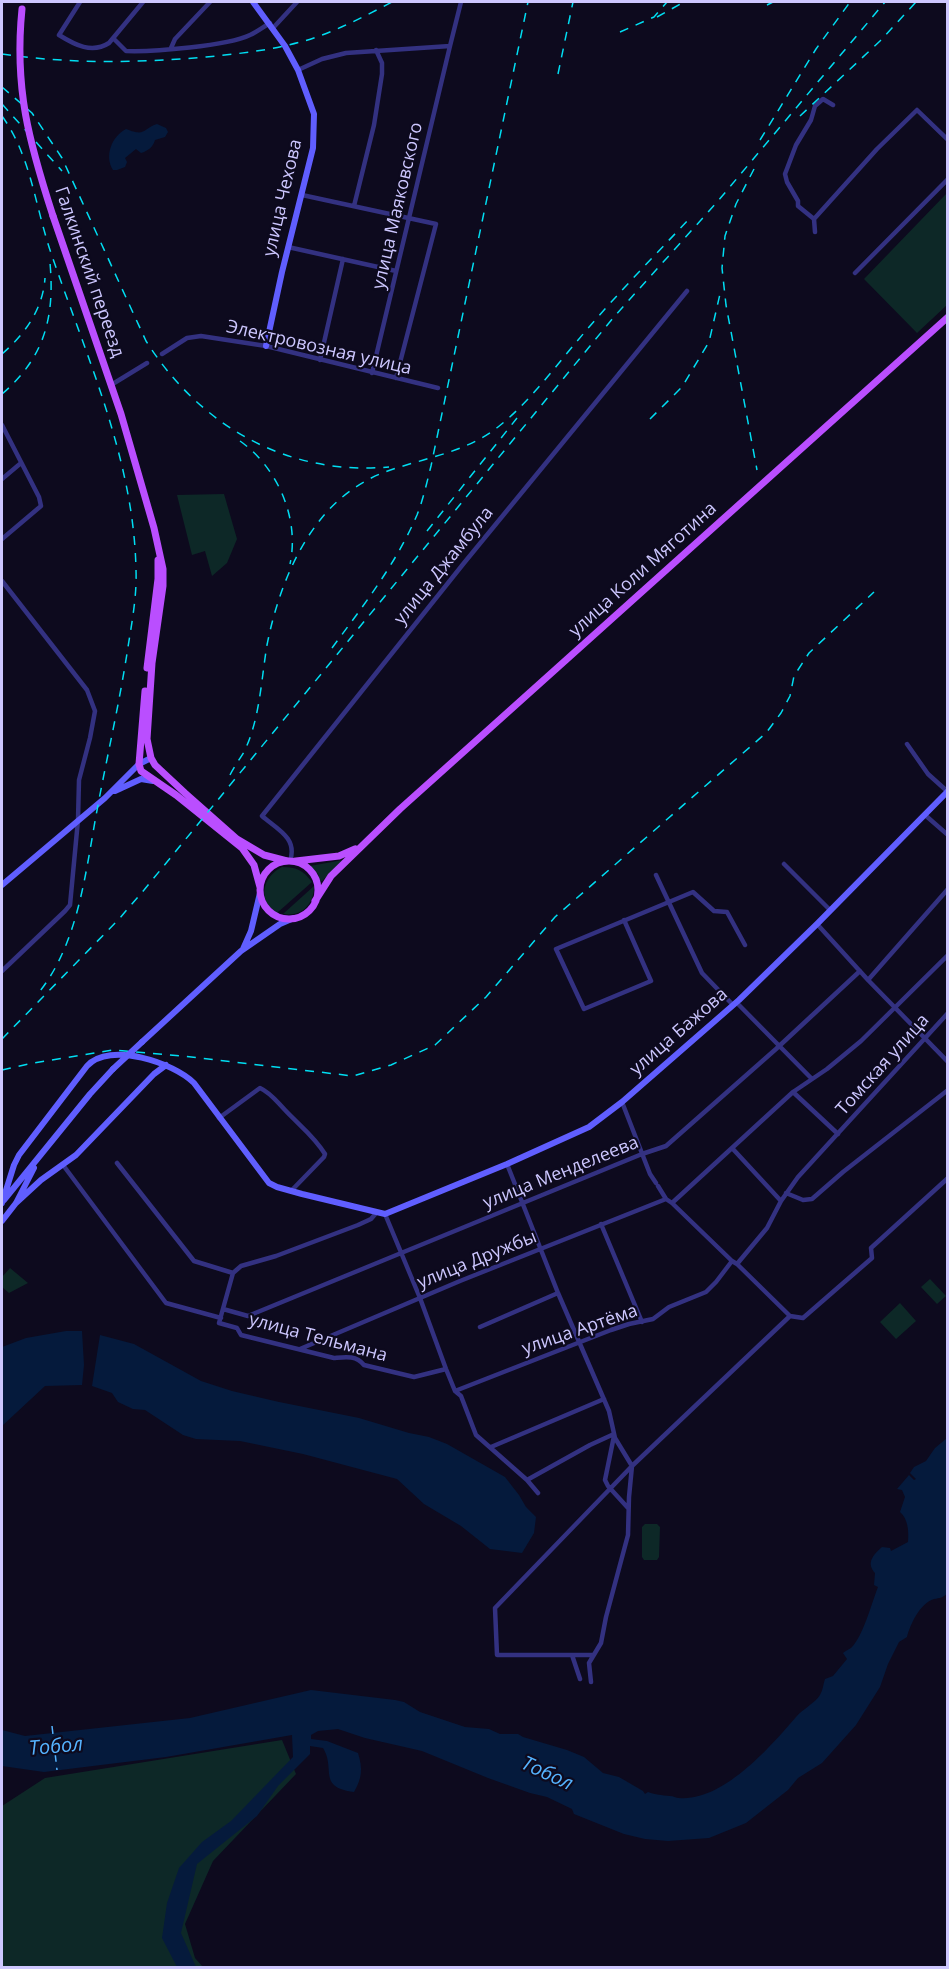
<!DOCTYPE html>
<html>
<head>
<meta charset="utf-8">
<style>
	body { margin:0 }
	#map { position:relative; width:949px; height:1969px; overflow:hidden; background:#0d0a1e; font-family:"Open Sans",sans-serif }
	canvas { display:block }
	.frame { position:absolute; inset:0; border:3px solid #cdc7ff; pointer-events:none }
</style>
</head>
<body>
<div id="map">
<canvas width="949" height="1969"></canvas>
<div class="frame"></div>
</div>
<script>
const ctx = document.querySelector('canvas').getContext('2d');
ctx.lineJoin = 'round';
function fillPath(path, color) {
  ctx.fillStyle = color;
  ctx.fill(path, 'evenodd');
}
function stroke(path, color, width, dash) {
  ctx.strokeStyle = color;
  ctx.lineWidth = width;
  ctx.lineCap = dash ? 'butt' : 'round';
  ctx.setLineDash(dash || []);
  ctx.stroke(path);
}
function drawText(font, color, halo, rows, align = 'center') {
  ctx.font = font + ' "Open Sans",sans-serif';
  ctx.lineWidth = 4.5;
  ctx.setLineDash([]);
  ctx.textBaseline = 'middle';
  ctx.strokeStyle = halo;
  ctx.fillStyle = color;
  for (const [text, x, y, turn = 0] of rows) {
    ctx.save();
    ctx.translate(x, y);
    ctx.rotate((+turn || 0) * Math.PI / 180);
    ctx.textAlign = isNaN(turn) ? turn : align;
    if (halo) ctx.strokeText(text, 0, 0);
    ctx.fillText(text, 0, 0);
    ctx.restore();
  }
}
fillPath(new Path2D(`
	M 947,193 L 947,305 L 917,333 L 864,279 Z
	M 224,494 L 237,539 L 227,563 L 212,576 L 205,551 L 192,555 L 177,495 Z
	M 343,860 L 322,881 L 320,881 L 318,874 L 310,866 Z
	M 282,867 C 296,867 303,870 312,882 L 277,913 C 257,901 262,877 282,867 Z
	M 314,886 C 314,905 301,917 283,914 Z
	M 10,1268 L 28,1283 L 9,1293 L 2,1287 L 2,1277 Z
	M 930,1279 L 946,1296 L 937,1304 L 921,1287 Z
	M 900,1303 L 916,1321 L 896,1339 L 880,1322 Z
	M 645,1524 L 657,1524 L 660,1527 L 659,1557 L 657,1560 L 644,1560 L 642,1557 L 642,1527 Z
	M 282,1740 L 296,1774 L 213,1861 L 185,1924 L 195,1958 L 203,1967 L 2,1968 L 2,1806 L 45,1778 Z`), '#0d2827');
fillPath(new Path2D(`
	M 157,124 L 166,128 L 168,132 L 165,137 L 155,140 C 153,147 148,151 141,153 L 136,149 L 125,158 L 127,162 L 125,167 L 117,170 L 113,170 C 104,156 112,136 126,129 C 146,137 142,129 157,124 Z
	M 66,1331 L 82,1331 L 84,1365 L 82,1385 L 45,1386 L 2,1426 L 2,1347 L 26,1338 Z
	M 100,1335 L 134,1344 L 201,1381 L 232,1391 L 279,1402 L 359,1418 L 409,1433 L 429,1437 L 447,1444 L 505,1477 L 519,1495 L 526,1507 L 536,1517 L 534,1533 L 522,1553 L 490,1549 L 461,1526 L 424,1504 L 397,1479 L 303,1454 L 240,1441 L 196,1439 L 183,1435 L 145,1410 L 133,1409 L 118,1402 L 112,1393 L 92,1386 Z
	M 947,1438 L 947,1594 C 942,1598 940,1598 934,1599 C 920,1603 910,1625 907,1637 L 899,1642 L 888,1664 L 880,1687 L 856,1725 L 822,1763 L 798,1778 L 788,1790 L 746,1823 L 709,1838 L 668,1841 L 645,1839 L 624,1834 L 574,1814 L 572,1809 L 547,1797 L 530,1793 L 488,1778 L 422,1751 L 365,1738 L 338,1729 L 318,1731 L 311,1735 L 311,1739 L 327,1741 L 358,1753 C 363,1769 362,1778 354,1792 C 317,1787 336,1769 323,1748 L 310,1746 L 310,1754 L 278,1786 L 257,1816 L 197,1864 L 181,1933 L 196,1967 L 177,1967 L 162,1938 L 167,1903 L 179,1868 L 202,1842 L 231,1821 L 293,1757 L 292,1735 L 166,1757 L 44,1772 L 2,1766 L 2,1730 L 25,1736 L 190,1718 L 311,1690 L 395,1700 L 404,1702 L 420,1712 L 465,1727 L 489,1729 L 500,1734 L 518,1734 L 523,1737 L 567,1750 L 584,1757 L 603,1773 L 619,1777 L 643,1791 L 645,1794 L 648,1792 C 656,1795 661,1795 670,1796 C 673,1796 676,1798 679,1798 C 723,1802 771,1746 796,1717 C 803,1709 815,1703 820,1695 C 823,1690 823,1685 825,1679 L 833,1676 L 847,1659 L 843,1653 C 845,1651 848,1650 851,1648 C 863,1637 872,1602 878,1587 L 874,1585 L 875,1573 C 866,1563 873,1555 882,1547 L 890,1548 L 891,1551 L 908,1542 C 909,1531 908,1519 900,1512 L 905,1497 L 902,1490 L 897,1489 L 909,1475 L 914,1480 L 916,1479 L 910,1473 L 914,1467 L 926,1461 L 935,1448 Z`), '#051a3c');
stroke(new Path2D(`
	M 52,1726 L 57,1770`), '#55b3ff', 1.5, [8, 6]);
stroke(new Path2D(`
	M 80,2 L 59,35 C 75,45 92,54 109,43 L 143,2
	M 273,28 L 297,2
	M 113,38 L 126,51 C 153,52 227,46 250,35 C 257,32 263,27 270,23
	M 171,48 L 175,39 L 210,2
	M 298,70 L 322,59 L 346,53 L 450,46 L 461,2
	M 302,195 L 436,224 L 396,378
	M 354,206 L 374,125 L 382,74 L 382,63 L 376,50
	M 814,219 L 798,206 L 798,201 L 787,182 L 785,174 L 796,145 L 811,120 L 815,106 L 823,99 L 833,105
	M 815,232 L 814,219 L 877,149 L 917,110 L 948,140
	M 288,247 L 396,271
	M 855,273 L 948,179
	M 162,354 L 187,338 L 201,336 L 266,346 L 438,388
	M 320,360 L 343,259
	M 372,373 L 450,46
	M 111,385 L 147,363
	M 2,425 L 39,497 L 41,506 L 2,539
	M 2,479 L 21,463
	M 2,581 L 87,690 L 95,711 L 90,738 L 79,780 L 78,820 L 70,905 L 65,911 L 2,971
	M 907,744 L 928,774 L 948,792
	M 925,815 L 948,835
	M 290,861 C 298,838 277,829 262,816 L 464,563 L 687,291
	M 784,864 L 830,910
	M 656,875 L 702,973 L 733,1005
	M 624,920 L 651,981 L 584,1009 L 556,949 L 693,892 L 714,911 L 727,912 L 745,945
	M 817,924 L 868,980 L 948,1062
	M 868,980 L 948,889
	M 736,1002 L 812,1079
	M 793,1092 L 838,1134
	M 622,1102 L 650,1174 L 656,1183
	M 219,1118 L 260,1088 C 271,1093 277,1102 285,1110 C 299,1125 314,1136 325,1154 L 324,1157 L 291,1191
	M 732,1148 L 781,1201
	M 117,1163 L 194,1261 L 233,1273
	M 507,1164 L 558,1293 L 609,1411 L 615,1438 L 632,1466
	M 63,1165 L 166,1303 L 221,1318
	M 658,1186 L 666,1199 L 672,1203 L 732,1261 L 737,1264 L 790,1316
	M 786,1193 L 803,1200 L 812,1199 L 843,1172 L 948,1090
	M 672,1203 L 793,1092 L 827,1069 L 861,1041 L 948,955
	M 385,1214 L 420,1298 L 446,1369 L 455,1391 L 461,1396 L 476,1435 L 527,1480 L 538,1493
	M 601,1224 L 642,1322
	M 737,1264 L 767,1228 L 781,1201 L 798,1177 L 948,1013
	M 233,1273 L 219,1323 L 237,1328 L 241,1335 L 334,1358 C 345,1357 356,1355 364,1365 L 414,1377 L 446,1369
	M 233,1273 L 241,1266 L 276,1256 L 358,1225 L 371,1219 L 377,1212
	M 223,1309 L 248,1316 L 642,1154 L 666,1146 L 776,1049 L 860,971
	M 790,1316 L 803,1318 L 872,1258 L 871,1248 L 948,1178
	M 480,1327 L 558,1293
	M 300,1349 L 460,1281 L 666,1199
	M 455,1391 L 611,1330 L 629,1324 L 653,1319 L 669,1307 L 706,1292 L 716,1282 L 732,1261
	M 614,1436 L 605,1480 L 608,1486 L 628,1508
	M 491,1447 L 604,1399
	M 527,1480 L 590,1445 L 614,1434
	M 572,1655 L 580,1679
	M 593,1655 L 497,1655 L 495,1608 L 632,1466 L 790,1316
	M 591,1682 L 589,1663 L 601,1643 L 606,1617 L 628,1535 L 629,1497 L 632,1466`), '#333181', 4.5);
stroke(new Path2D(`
	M 253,2 L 285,46 L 298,70 L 314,114 L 313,148 L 282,272 L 266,346
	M 115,791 L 141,779 L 153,781
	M 2,885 L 105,798 L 139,764 L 151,758
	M 243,949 L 251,931 L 260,893
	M 142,1042 L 241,951 L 280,924 L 294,918
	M 4,1200 L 90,1094 L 113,1069
	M 2,1203 L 14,1165 L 19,1155 L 87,1066 C 110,1041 174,1063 194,1083 L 269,1183 L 277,1187 L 302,1194 L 385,1214 L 507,1164 L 589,1127 L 622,1102 L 739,1000 L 817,924 L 948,791
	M 16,1203 L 41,1180 L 76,1155 L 154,1074 L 166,1065
	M 2,1221 L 16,1203 L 34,1168`), '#605eff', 6);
stroke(new Path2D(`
	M 53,216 L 121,414 L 154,528 L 163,569 L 163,586 L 152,663 L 147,739 L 151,758 L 155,765 L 185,793 L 237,839 L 264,855 L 287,861
	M 147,668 L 158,579 L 158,560
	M 145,691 L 139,764 L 141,771 L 176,795 L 242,848 L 254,865 L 260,887
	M 296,861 L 339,856 L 355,849
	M260 890a29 29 0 1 1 58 0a29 29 0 1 1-58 0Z
	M 315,901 L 331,876 L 400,809 L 948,317`), '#ba4eff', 7);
stroke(new Path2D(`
	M 767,5 L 773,2
	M 657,17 L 684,2
	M 620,32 L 654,17 L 667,2
	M 2,54 C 70,64 137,63 206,57 C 245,53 285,49 322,35 C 346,26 369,14 392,2
	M 558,74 L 573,2
	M 2,87 L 32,113 L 62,158 L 146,341 C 200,426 287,476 389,467
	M 2,104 L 62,171
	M 2,116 C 31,156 35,206 51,253 C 86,356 134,459 136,570 C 137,595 132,622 128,647 C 120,700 108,752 98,805 C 86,867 80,940 40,991
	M 800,116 L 880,41 L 916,2
	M 760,140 L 816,49 L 850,2
	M 754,169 L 736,204 L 725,236 L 722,268 L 726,305 L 757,470
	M 2,354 C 25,334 43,309 45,278
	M 2,394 C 44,358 55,318 50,263
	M 650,419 L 682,387 L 709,342 L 720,294
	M 240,441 C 277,467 300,518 290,564
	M 427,531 L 517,418
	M 332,648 C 363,606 396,564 417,515 C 423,500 427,482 431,466 L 528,2
	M 230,775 C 234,767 239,760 244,752 C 260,719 261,681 267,645 C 275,604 291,558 317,524 C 334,501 358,482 385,472 C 423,458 465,453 498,427 C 531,401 557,364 584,333 C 619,292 656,254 692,216
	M 2,1039 L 119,919 L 144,890 L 613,318 L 718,201 L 885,2
	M 2,1070 L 33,1063 L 113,1050 L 182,1056 L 353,1076 L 391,1065 L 435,1045 L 486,997 L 555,917 L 766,733 L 781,713 L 790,696 L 794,676 L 809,653 L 874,592`), '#00def2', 1.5, [9, 8]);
stroke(new Path2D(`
	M 113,1069 L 142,1042`), '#605eff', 6);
stroke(new Path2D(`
	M 22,9 C 14,88 29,142 53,216`), '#ba4eff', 7);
drawText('18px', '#cdc7ff', '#0d0a1e', [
	["улица Чехова",283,198,-77],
	["улица Маяковского",398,206,-77],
	["Галкинский переезд",89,272,71],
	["Электровозная улица",319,348,13],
	["улица Джамбула",444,566,-51],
	["улица Коли Мяготина",643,570,-42],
	["улица Бажова",679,1032,-41],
	["Томская улица",883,1065,-48],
	["улица Менделеева",561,1173,-22],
	["улица Дружбы",477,1260,-22],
	["улица Артёма",580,1330,-19],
	["улица Тельмана",318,1338,15]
]);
drawText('italic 20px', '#55b3ff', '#0d0a1e', [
	["Тобол",56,1747,-5],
	["Тобол",547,1774,25]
]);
</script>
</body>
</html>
